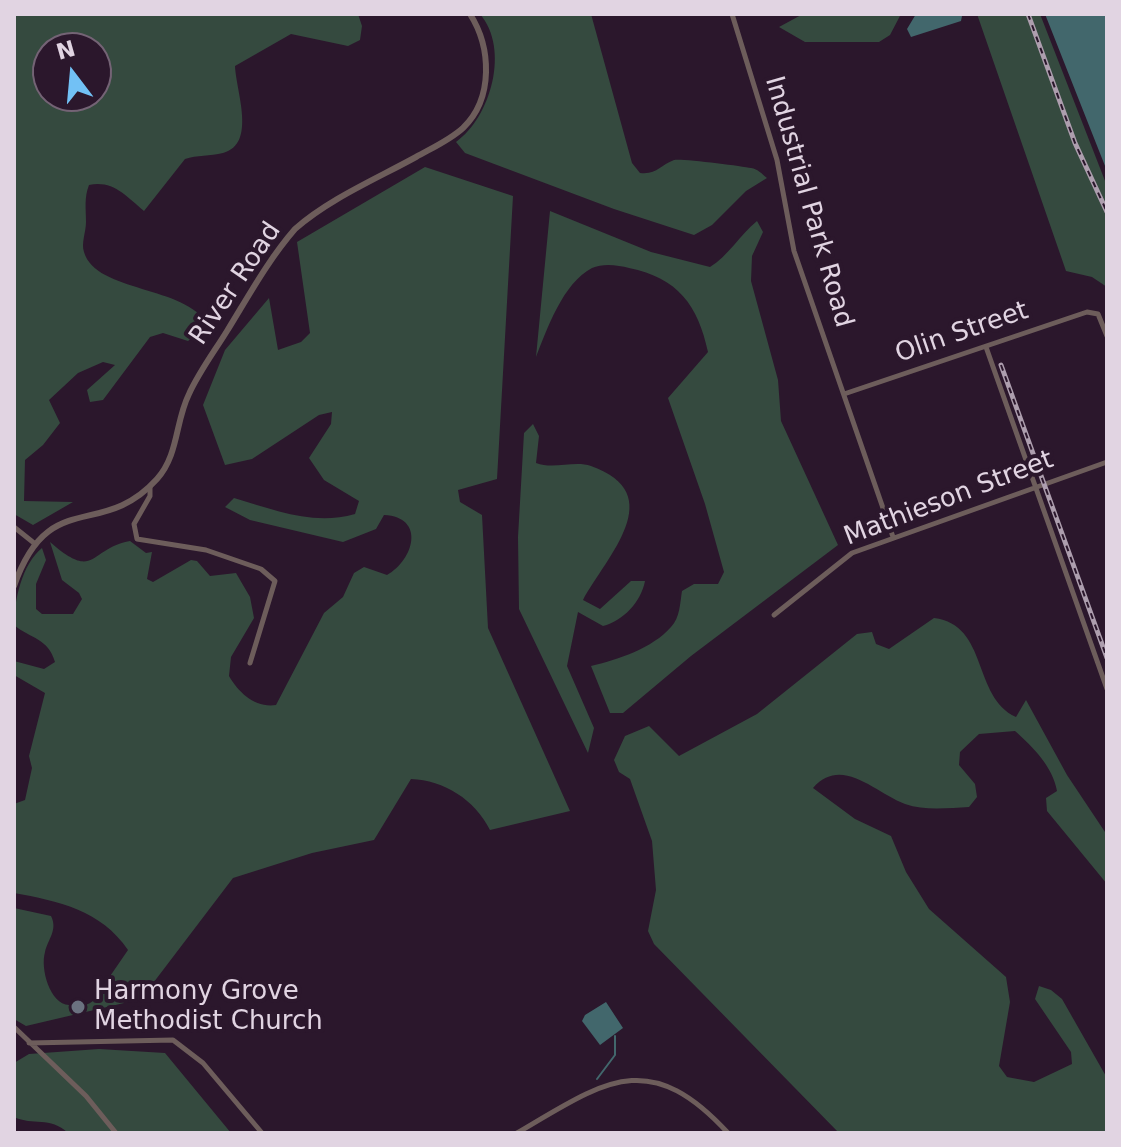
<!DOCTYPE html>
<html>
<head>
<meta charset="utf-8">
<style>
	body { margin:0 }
	#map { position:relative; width:1121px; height:1147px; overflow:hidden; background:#2b172c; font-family:"DejaVu Sans",sans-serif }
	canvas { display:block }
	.frame { position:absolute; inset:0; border:16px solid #e1d4e2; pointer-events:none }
	.north { position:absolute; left:32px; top:32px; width:80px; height:80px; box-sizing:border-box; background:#2b172c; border:2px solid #746375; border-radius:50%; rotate:344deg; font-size:22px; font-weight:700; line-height:32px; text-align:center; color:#e1d4e2 }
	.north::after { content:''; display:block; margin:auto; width:28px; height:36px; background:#72c1f5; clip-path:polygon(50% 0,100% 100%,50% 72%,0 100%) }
</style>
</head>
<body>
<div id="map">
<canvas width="1121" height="1147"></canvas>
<div class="frame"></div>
<div class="north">N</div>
</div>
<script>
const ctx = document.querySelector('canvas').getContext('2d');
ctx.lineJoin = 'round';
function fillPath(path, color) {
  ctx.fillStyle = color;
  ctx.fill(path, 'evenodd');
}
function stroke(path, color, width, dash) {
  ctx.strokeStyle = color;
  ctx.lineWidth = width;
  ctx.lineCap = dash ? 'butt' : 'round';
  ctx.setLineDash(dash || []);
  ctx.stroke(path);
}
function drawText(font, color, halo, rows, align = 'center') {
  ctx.font = font + ' "DejaVu Sans",sans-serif';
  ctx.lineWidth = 8;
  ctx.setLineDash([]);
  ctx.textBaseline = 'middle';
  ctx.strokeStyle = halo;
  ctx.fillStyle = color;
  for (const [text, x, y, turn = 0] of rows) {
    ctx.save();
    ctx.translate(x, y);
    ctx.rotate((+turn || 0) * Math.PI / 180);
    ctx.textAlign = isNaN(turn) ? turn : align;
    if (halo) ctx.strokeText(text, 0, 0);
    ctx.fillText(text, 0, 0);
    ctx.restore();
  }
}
fillPath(new Path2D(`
	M 14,14 L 358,14 L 362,26 L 360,40 L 348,46 L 291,34 L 235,66 C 236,91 257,144 223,153 C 210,156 197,155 185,159 L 144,211 C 126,196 113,180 89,185 C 84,198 86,208 86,222 C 86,232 81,243 84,252 C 96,293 186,285 208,325 L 188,341 L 163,333 L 150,337 L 103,400 L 90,402 L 87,390 L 115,365 L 103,362 L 78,373 L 49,400 L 60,423 L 43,445 L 25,460 L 24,501 L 73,502 L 33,525 L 14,514 ZM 48,48 L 96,48 L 96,96 L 48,96 Z
	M 480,14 L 591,14 L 632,163 L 640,173 C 657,175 660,165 674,160 C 679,158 742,166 751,168 C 758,169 762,174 767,178 L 746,191 L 712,225 L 694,235 L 614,209 L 465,153 L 456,142 C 491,117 510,49 480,14 Z
	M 803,14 L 901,14 L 890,35 L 879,42 L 805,42 L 779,27 Z
	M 977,14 L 1040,14 L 1107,186 L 1107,287 L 1092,277 L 1066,271 Z
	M 425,167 L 513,196 L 497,479 L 458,490 L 460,502 L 482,515 L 488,628 L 570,811 L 490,830 C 475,800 444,780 411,779 L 374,840 L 312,853 L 233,878 L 141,999 L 26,1026 L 14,1019 L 14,908 L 51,916 C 58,930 48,939 45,952 C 40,969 50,1004 69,1005 C 78,1006 86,1007 93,1001 L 128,950 C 101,910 58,901 14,893 L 14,804 L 25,800 L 32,768 L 29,756 L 45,693 L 14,675 L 14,661 L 44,669 L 55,662 C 48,638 31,639 14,625 C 14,601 22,564 42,548 L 46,560 L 36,584 L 36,609 L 42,614 L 73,614 L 82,599 L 79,593 L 62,580 L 50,542 C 96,582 88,549 130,541 L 146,553 L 152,552 L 147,579 L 153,582 L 191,560 L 197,561 L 210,576 L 236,573 L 250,597 L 254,618 L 231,657 L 229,676 C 239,693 255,708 276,705 L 324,613 L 343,597 L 354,573 L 364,567 L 387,575 C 414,560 426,517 384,515 L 376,529 L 343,542 L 250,520 L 225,507 L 234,498 C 275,510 313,526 355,514 L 359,501 L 324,480 L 309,458 L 331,424 L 332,412 L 319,415 L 252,459 L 225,465 L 203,405 L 225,350 L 269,298 L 278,350 L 301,342 L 310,333 L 297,242 Z
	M 550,211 L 651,252 L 710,267 C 728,256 740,235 757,221 L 763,232 L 752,256 L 751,281 L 778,380 L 781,421 L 838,545 L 691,656 L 623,713 L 610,713 L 591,666 C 617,660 653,648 671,627 C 680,618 680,603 682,591 L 694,584 L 718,584 L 724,572 L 705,504 L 668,398 L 708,352 C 698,305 678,278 629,268 C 618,265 603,263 592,268 C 563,283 547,329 536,357 Z
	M 533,424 L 539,436 L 536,463 C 554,470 574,460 591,466 C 670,494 607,556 583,600 L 600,609 L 631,581 L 645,581 C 641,602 623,621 603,626 L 578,612 L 567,666 L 594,728 L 588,753 L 519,609 L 518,537 L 524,433 Z
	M 934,618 C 989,625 972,697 1016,717 L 1026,700 L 1067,775 L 1107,835 L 1107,884 L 1047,811 L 1046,798 L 1057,791 C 1053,767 1033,747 1015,731 L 979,734 L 960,752 L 959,765 L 975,784 L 977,797 L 969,807 C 948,808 925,811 905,804 C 875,793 842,755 813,788 L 855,819 L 891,836 L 906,872 L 929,909 L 1006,977 L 1010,1002 L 999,1066 L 1007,1077 L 1034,1082 L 1072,1064 L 1071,1052 L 1035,999 L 1039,986 L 1051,990 L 1062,999 L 1107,1078 L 1107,1133 L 839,1133 L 654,944 L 648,931 L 656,890 L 652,841 L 630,779 L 619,772 L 614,760 L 625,736 L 649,726 L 679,756 L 757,714 L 857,634 L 872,632 L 876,644 L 889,649 Z
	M 99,1049 L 165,1053 L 231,1133 L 68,1133 C 50,1116 33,1126 14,1117 L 14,1063 L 29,1054 Z`), '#354a3f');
fillPath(new Path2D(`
	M 916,14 L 960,14 L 962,16 L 961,21 L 911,37 L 907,29 Z
	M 1045,14 L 1107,14 L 1107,171 Z
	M 606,1002 L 623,1028 L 600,1045 L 582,1021 L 585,1015 Z`), '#42676c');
stroke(new Path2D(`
	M 597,1079 L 615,1055 L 615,1036`), '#42676c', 2);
stroke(new Path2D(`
	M 732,14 L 777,160 L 794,251 L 893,537
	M 986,347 L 1107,689
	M 844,394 L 1087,312 L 1098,314 L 1107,336
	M 150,487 L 150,496 L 134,524 L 137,539 L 206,550 L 261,569 L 275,581 L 250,663
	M 14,527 L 34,543
	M 774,615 L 852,553 L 1107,462
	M 14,1027 L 86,1096 L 116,1133
	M 29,1043 L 173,1040 L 203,1063 L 262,1133
	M 517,1133 C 604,1082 648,1046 728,1133`), '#6d5d5b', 5);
stroke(new Path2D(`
	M 14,586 C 49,486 101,541 157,479 C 179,454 175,422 189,394 C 199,372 214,352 227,331 C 248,297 268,260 295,229 C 329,199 376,179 416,157 C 432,148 450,140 463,128 C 494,98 491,47 470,14`), '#6d5d5b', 6);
const rail = new Path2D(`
	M 1028,14 L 1075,143 L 1107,212
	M 1001,365 L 1107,658`);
stroke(rail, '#ad9eae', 5);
stroke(rail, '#2b172c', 2, [6]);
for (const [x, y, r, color] of [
	[78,1007,8,"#6b7280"]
]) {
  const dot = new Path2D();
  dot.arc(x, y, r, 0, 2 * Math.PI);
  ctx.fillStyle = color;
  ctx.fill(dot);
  stroke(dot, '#2b172c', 3);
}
drawText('26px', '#e1d4e2', '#2b172c', [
	["Industrial Park Road",808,202,74],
	["River Road",236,284,-56],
	["Olin Street",962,333,-19],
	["Mathieson Street",949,499,-21]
]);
drawText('26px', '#e1d4e2', '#2b172c', [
	["Harmony Grove",94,992],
	["Methodist Church",94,1022]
], 'left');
</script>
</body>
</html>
